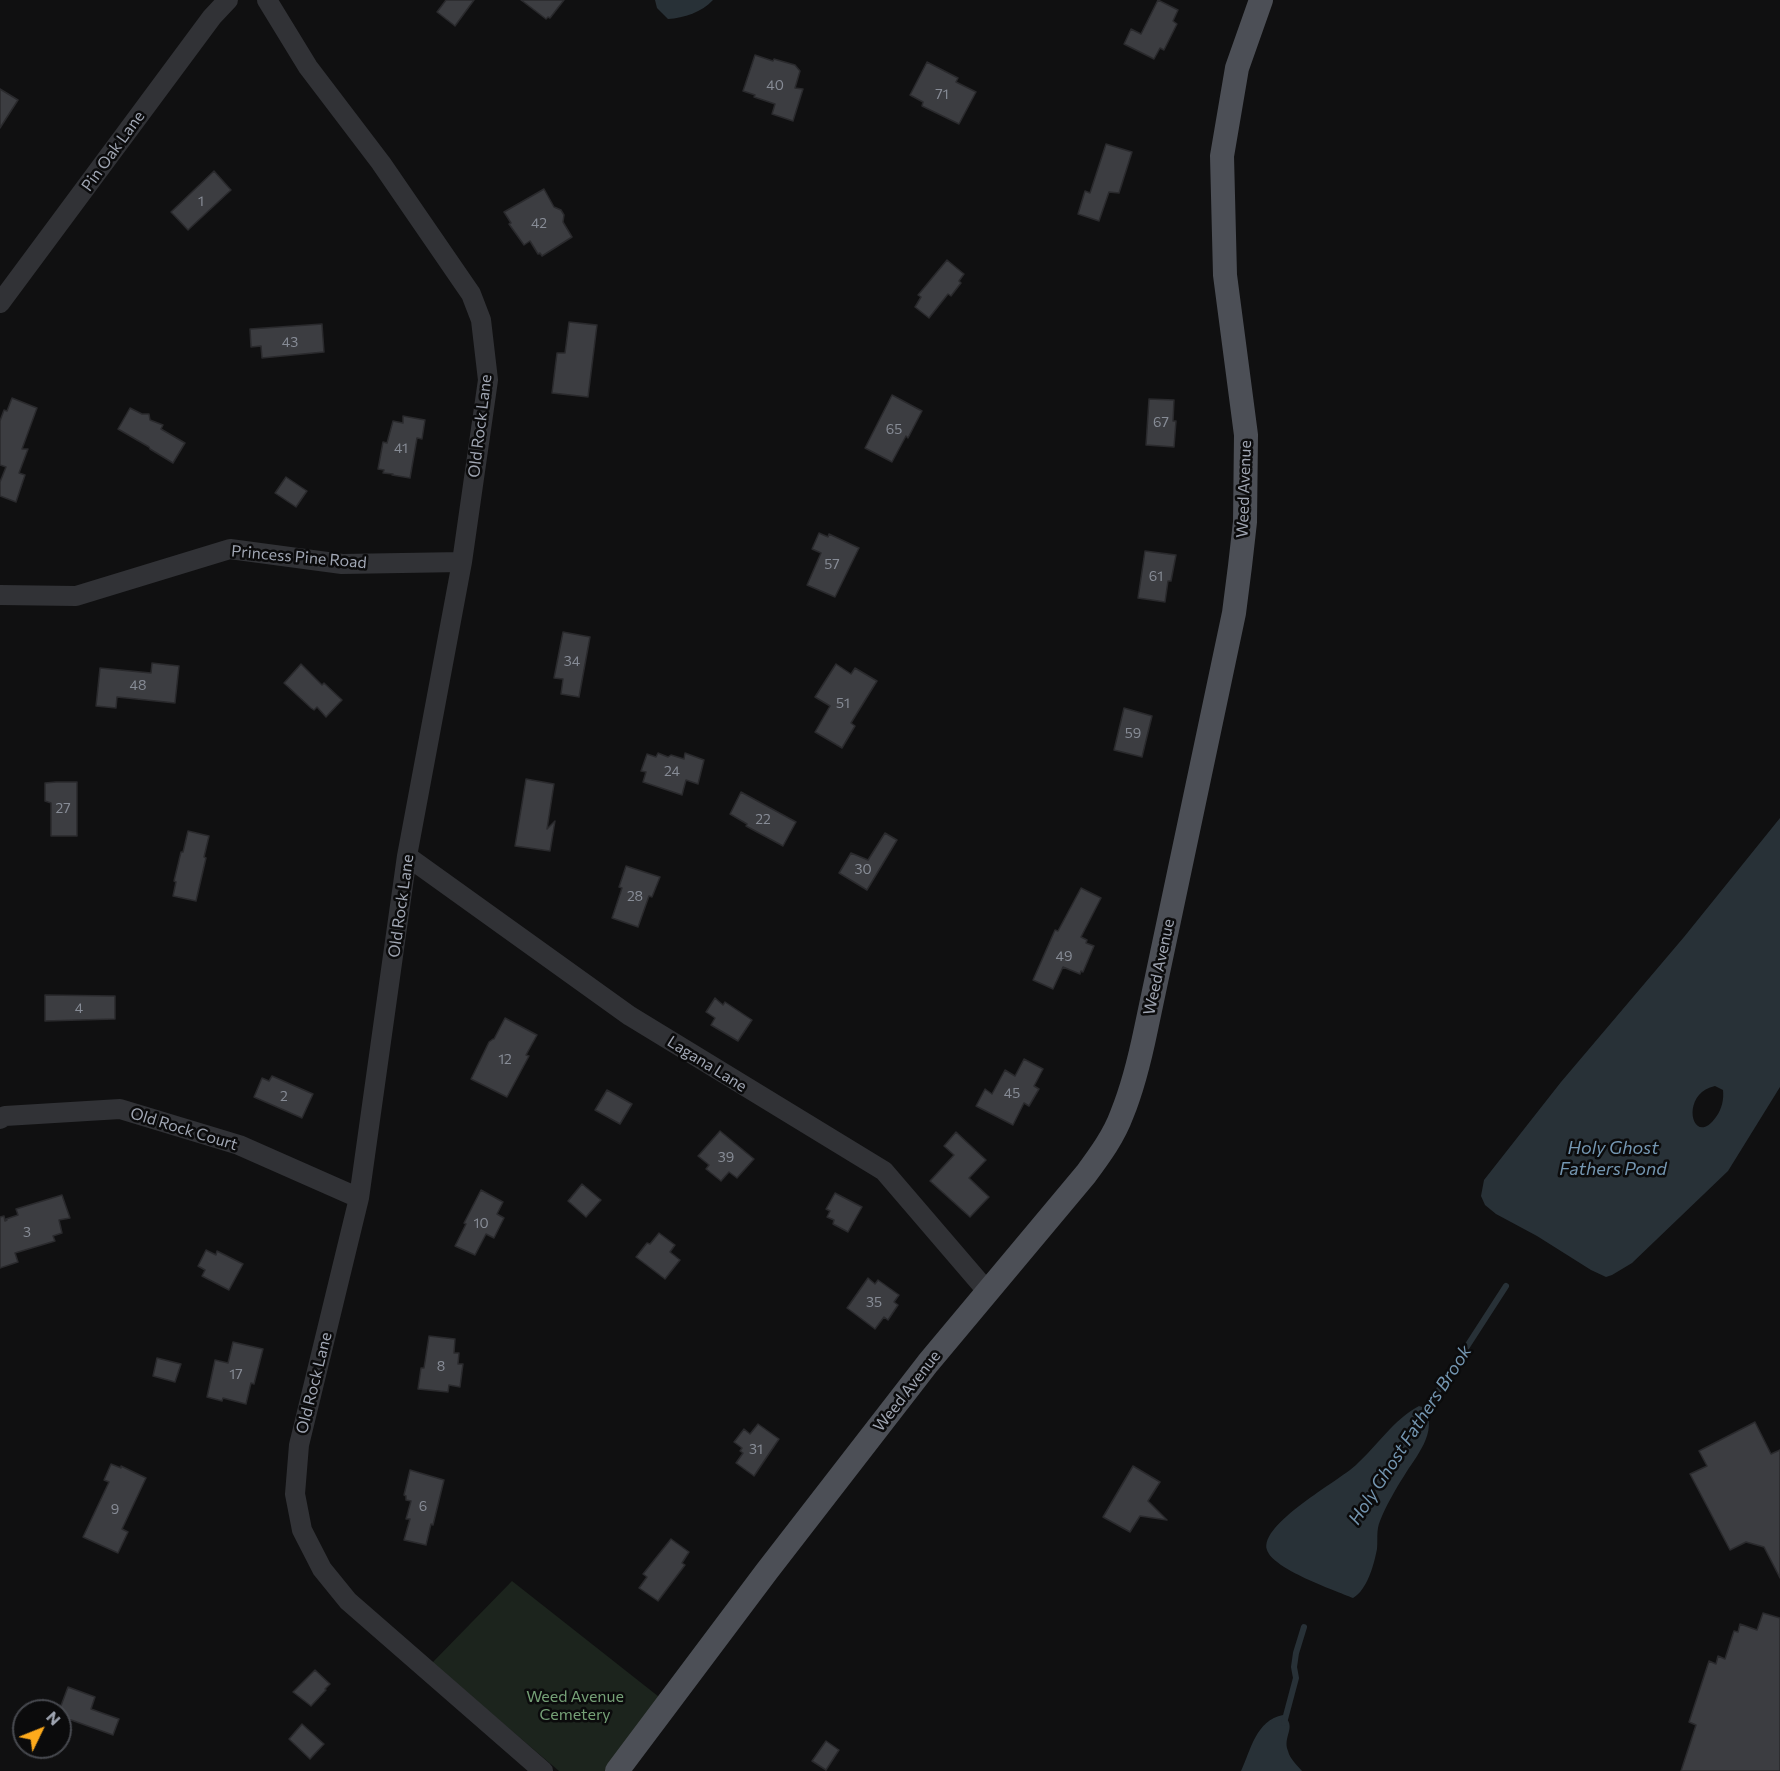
<!DOCTYPE html>
<html>
<head>
<meta charset="utf-8">
<style>
	body { margin:0 }
	#map { position:relative; width:1780px; height:1771px; overflow:hidden; background:#101011; font-family:Commissioner,sans-serif }
	canvas { display:block }
	.north { position:absolute; left:12px; top:1699px; width:60px; height:60px; box-sizing:border-box; background:#0b0b0c; border:2px solid #47494f; border-radius:50%; rotate:47deg; font-size:16px; font-weight:700; line-height:24px; text-align:center; color:#a0a6b3 }
	.north::after { content:''; display:block; margin:auto; width:21px; height:27px; background:#fdaa1c; clip-path:polygon(50% 0,100% 100%,50% 72%,0 100%) }
</style>
</head>
<body>
<div id="map">
<canvas width="1780" height="1771"></canvas>
<div class="north">N</div>
</div>
<script>
const ctx = document.querySelector('canvas').getContext('2d');
ctx.lineJoin = 'round';
function fillPath(path, color) {
  ctx.fillStyle = color;
  ctx.fill(path, 'evenodd');
}
function stroke(path, color, width, dash) {
  ctx.strokeStyle = color;
  ctx.lineWidth = width;
  ctx.lineCap = dash ? 'butt' : 'round';
  ctx.setLineDash(dash || []);
  ctx.stroke(path);
}
function drawText(font, color, halo, rows, align = 'center') {
  ctx.font = font + ' Commissioner,sans-serif';
  ctx.lineWidth = 5;
  ctx.setLineDash([]);
  ctx.textBaseline = 'middle';
  ctx.strokeStyle = halo;
  ctx.fillStyle = color;
  for (const [text, x, y, turn = 0] of rows) {
    ctx.save();
    ctx.translate(x, y);
    ctx.rotate((+turn || 0) * Math.PI / 180);
    ctx.textAlign = isNaN(turn) ? turn : align;
    if (halo) ctx.strokeText(text, 0, 0);
    ctx.fillText(text, 0, 0);
    ctx.restore();
  }
}
fillPath(new Path2D(`
	M 512,1581 L 668,1704 L 617,1771 L 559,1771 L 432,1663 Z`), '#1c241d');
fillPath(new Path2D(`
	M 655,0 L 713,0 C 702,12 684,18 668,19 L 657,8 Z
	M 1780,818 L 1780,1087 L 1728,1171 L 1632,1263 L 1612,1275 L 1606,1277 L 1591,1270 L 1537,1236 L 1496,1214 L 1485,1205 L 1481,1196 L 1484,1180 L 1561,1082 L 1684,937 ZM 1715,1086 L 1723,1090 C 1724,1099 1722,1109 1716,1117 C 1693,1150 1678,1094 1715,1086 Z
	M 1419,1406 L 1425,1408 C 1438,1433 1416,1456 1404,1476 C 1395,1490 1386,1506 1380,1521 C 1376,1530 1378,1540 1377,1549 C 1374,1565 1367,1590 1353,1598 C 1334,1590 1273,1569 1267,1550 C 1259,1524 1339,1481 1356,1465 C 1377,1446 1393,1420 1419,1406 Z
	M 1283,1715 C 1298,1727 1282,1736 1288,1751 C 1290,1759 1297,1765 1302,1771 L 1241,1771 C 1251,1750 1256,1720 1283,1715 Z`), '#283137');
stroke(new Path2D(`
	M 1422,1416 L 1506,1286
	M 1284,1723 L 1296,1678 L 1294,1667 L 1296,1653 L 1304,1627`), '#283137', 6);
const building = new Path2D(`
	M 446,0 L 474,0 L 455,26 L 437,12 Z
	M 521,0 L 564,0 L 550,18 L 548,17 L 546,19 Z
	M 1158,0 L 1178,10 L 1173,21 L 1177,24 L 1164,50 L 1160,48 L 1154,59 L 1124,44 L 1131,29 L 1141,34 Z
	M 755,55 L 773,61 L 774,59 L 795,65 L 800,71 L 795,88 L 803,89 L 793,121 L 772,114 L 775,104 L 754,97 L 755,95 L 743,91 Z
	M 927,62 L 958,78 L 956,82 L 976,92 L 959,124 L 922,106 L 923,102 L 910,95 Z
	M 0,89 L 18,100 L 0,128 Z
	M 1106,144 L 1132,152 L 1119,193 L 1109,192 L 1099,221 L 1078,214 L 1085,191 L 1090,193 Z
	M 214,171 L 231,190 L 188,230 L 171,212 Z
	M 544,189 L 554,207 L 561,210 L 564,215 L 563,222 L 572,237 L 542,256 L 540,253 L 538,254 L 530,241 L 524,245 L 509,224 L 511,223 L 504,212 Z
	M 947,260 L 964,274 L 959,281 L 961,283 L 951,296 L 948,294 L 929,318 L 915,307 L 921,297 L 918,295 Z
	M 569,322 L 597,325 L 588,397 L 552,393 L 557,353 L 565,353 Z
	M 322,324 L 324,352 L 262,358 L 261,346 L 251,347 L 250,329 Z
	M 892,395 L 922,411 L 908,438 L 906,436 L 892,462 L 865,448 Z
	M 12,398 L 37,408 L 22,449 L 28,449 L 19,473 L 25,475 L 16,502 L 0,496 L 0,482 L 6,467 L 0,465 L 0,421 L 4,410 L 7,411 Z
	M 1149,399 L 1174,400 L 1173,421 L 1176,421 L 1174,447 L 1146,445 Z
	M 130,408 L 142,414 L 149,414 L 150,420 L 163,425 L 161,429 L 185,443 L 173,463 L 150,449 L 149,447 L 118,429 Z
	M 403,416 L 425,420 L 422,439 L 417,438 L 410,478 L 392,475 L 393,474 L 383,473 L 384,470 L 378,469 L 383,442 L 387,443 L 393,421 L 403,423 Z
	M 286,477 L 307,491 L 296,507 L 275,493 Z
	M 819,533 L 828,537 L 829,534 L 859,548 L 835,597 L 807,585 L 821,553 L 812,549 Z
	M 1145,551 L 1176,555 L 1171,581 L 1168,581 L 1165,602 L 1138,598 Z
	M 563,632 L 590,637 L 579,697 L 561,694 L 563,679 L 554,678 Z
	M 152,663 L 179,666 L 175,703 L 117,697 L 116,708 L 96,706 L 100,668 L 151,673 Z
	M 301,664 L 322,685 L 324,683 L 342,700 L 326,717 L 317,707 L 314,710 L 311,708 L 284,683 Z
	M 836,664 L 851,674 L 855,668 L 877,681 L 851,723 L 855,726 L 842,748 L 815,732 L 830,706 L 815,697 Z
	M 1124,708 L 1152,716 L 1142,757 L 1114,750 Z
	M 658,753 L 668,757 L 671,755 L 684,759 L 685,753 L 704,760 L 698,784 L 686,780 L 682,795 L 643,782 L 646,772 L 641,771 L 647,754 L 656,757 Z
	M 526,779 L 554,784 L 547,829 L 555,821 L 550,851 L 515,846 Z
	M 56,782 L 77,782 L 77,836 L 51,836 L 51,803 L 45,801 L 45,783 Z
	M 741,792 L 796,822 L 783,846 L 746,826 L 747,824 L 730,814 Z
	M 188,831 L 209,836 L 204,857 L 206,858 L 196,901 L 173,896 L 176,882 L 174,881 L 181,852 L 183,852 Z
	M 885,833 L 897,840 L 867,890 L 839,873 L 851,853 L 868,860 Z
	M 626,866 L 660,877 L 652,897 L 649,896 L 638,927 L 612,918 L 622,888 L 619,887 Z
	M 1081,888 L 1101,898 L 1081,937 L 1087,940 L 1086,943 L 1094,946 L 1083,972 L 1081,971 L 1080,974 L 1063,967 L 1053,989 L 1033,980 L 1055,930 L 1058,931 Z
	M 45,995 L 115,996 L 115,1019 L 45,1021 Z
	M 715,998 L 723,1005 L 725,1002 L 752,1020 L 738,1041 L 711,1025 L 715,1018 L 706,1012 Z
	M 505,1018 L 537,1035 L 526,1055 L 529,1056 L 507,1097 L 471,1079 L 489,1042 L 493,1039 L 494,1039 Z
	M 1024,1059 L 1043,1069 L 1034,1086 L 1039,1089 L 1029,1106 L 1024,1103 L 1013,1125 L 976,1106 L 985,1089 L 992,1094 L 1005,1070 L 1015,1076 Z
	M 272,1076 L 313,1094 L 302,1118 L 254,1097 L 262,1078 L 269,1081 Z
	M 607,1090 L 632,1104 L 620,1124 L 595,1110 Z
	M 720,1131 L 754,1159 L 737,1178 L 729,1172 L 721,1181 L 706,1169 L 709,1165 L 698,1156 Z
	M 956,1132 L 986,1160 L 969,1178 L 989,1197 L 970,1217 L 930,1181 L 954,1155 L 944,1146 Z
	M 582,1184 L 601,1200 L 586,1217 L 568,1201 Z
	M 481,1190 L 503,1202 L 497,1214 L 504,1218 L 494,1238 L 486,1234 L 475,1255 L 455,1246 L 466,1224 L 464,1223 Z
	M 835,1193 L 862,1207 L 848,1232 L 833,1224 L 834,1220 L 827,1217 L 830,1211 L 826,1209 Z
	M 62,1195 L 70,1218 L 59,1220 L 62,1233 L 53,1236 L 55,1241 L 15,1253 L 18,1262 L 0,1268 L 0,1217 L 4,1216 L 5,1221 L 7,1220 L 6,1219 L 18,1215 L 16,1209 Z
	M 659,1233 L 675,1245 L 670,1252 L 680,1260 L 665,1279 L 636,1257 L 647,1243 L 650,1244 Z
	M 206,1250 L 216,1255 L 217,1251 L 243,1264 L 229,1290 L 202,1276 L 205,1270 L 198,1266 Z
	M 868,1278 L 875,1284 L 878,1280 L 899,1295 L 894,1302 L 898,1305 L 888,1320 L 884,1317 L 875,1329 L 847,1308 Z
	M 429,1336 L 455,1339 L 454,1353 L 459,1353 L 458,1364 L 463,1364 L 460,1387 L 449,1385 L 448,1392 L 418,1389 L 421,1368 L 424,1368 Z
	M 233,1342 L 263,1349 L 254,1384 L 251,1383 L 246,1404 L 223,1398 L 222,1401 L 207,1397 L 215,1360 L 228,1363 Z
	M 157,1358 L 181,1364 L 175,1382 L 153,1376 Z
	M 1755,1422 L 1771,1454 L 1780,1450 L 1780,1578 L 1764,1547 L 1746,1542 L 1730,1550 L 1690,1474 L 1707,1466 L 1699,1451 Z
	M 758,1424 L 779,1439 L 754,1476 L 736,1463 L 743,1453 L 740,1451 L 742,1448 L 734,1442 L 744,1429 L 750,1434 Z
	M 111,1464 L 121,1468 L 121,1466 L 146,1478 L 122,1529 L 128,1532 L 118,1553 L 83,1537 L 109,1482 L 104,1480 Z
	M 1133,1466 L 1160,1482 L 1148,1501 L 1167,1520 L 1140,1516 L 1130,1532 L 1103,1517 Z
	M 410,1470 L 444,1480 L 433,1525 L 431,1524 L 426,1545 L 404,1540 L 410,1519 L 406,1519 L 411,1501 L 406,1500 L 406,1496 L 404,1495 Z
	M 671,1539 L 689,1552 L 682,1563 L 685,1565 L 658,1601 L 639,1588 L 647,1577 L 643,1574 Z
	M 1763,1613 L 1780,1618 L 1780,1771 L 1681,1771 L 1696,1725 L 1689,1722 L 1709,1661 L 1716,1664 L 1718,1656 L 1725,1659 L 1734,1631 L 1738,1632 L 1740,1624 L 1757,1630 Z
	M 315,1670 L 330,1684 L 325,1689 L 326,1690 L 311,1706 L 293,1692 Z
	M 68,1687 L 95,1697 L 91,1709 L 119,1719 L 113,1735 L 60,1716 L 59,1711 Z
	M 302,1724 L 324,1744 L 310,1759 L 289,1739 Z
	M 826,1741 L 839,1750 L 826,1770 L 812,1761 Z`);
fillPath(building, '#3c3d41');
stroke(building, '#2a2a2d', 1.5);
stroke(new Path2D(`
	M 267,0 L 308,67 L 381,163 L 471,294 L 481,320 L 488,380 L 462,562 L 407,856 L 359,1198 L 299,1445 L 295,1494 L 302,1530 L 322,1569 L 348,1601 L 543,1771
	M 0,303 L 212,17 L 228,0
	M 0,595 L 76,596 L 230,549 L 342,564 L 462,562
	M 407,856 L 630,1016 L 884,1171 L 987,1291
	M 0,1119 L 5,1116 L 120,1109 L 239,1145 L 359,1198`), '#313236', 20);
stroke(new Path2D(`
	M 617,1771 L 767,1571 L 928,1363 L 1086,1174 C 1100,1155 1114,1136 1122,1114 C 1133,1087 1140,1058 1146,1029 L 1234,613 L 1240,566 L 1245,522 L 1246,435 L 1225,275 L 1222,156 L 1237,68 L 1261,0`), '#4c4f56', 24);
drawText('14px', '#878c96', null, [
	["40",775,85],
	["71",942,94],
	["1",201,201],
	["42",539,223],
	["43",290,342],
	["67",1161,422],
	["65",894,429],
	["41",401,448],
	["57",832,564],
	["61",1156,576],
	["34",572,661],
	["48",138,685],
	["51",843,703],
	["59",1133,733],
	["24",672,771],
	["27",63,808],
	["22",763,819],
	["30",863,869],
	["28",635,896],
	["49",1064,956],
	["4",79,1008],
	["12",505,1059],
	["45",1012,1093],
	["2",284,1096],
	["39",726,1157],
	["10",481,1223],
	["3",27,1232],
	["35",874,1302],
	["8",441,1366],
	["17",236,1374],
	["31",756,1449],
	["6",423,1506],
	["9",115,1509]
]);
drawText('16px', '#a0a6b3', '#0b0b0c', [
	["Pin Oak Lane",113,151,-54],
	["Old Rock Lane",480,426,-83],
	["Weed Avenue",1244,489,-88],
	["Princess Pine Road",299,557,5],
	["Old Rock Lane",401,906,-82],
	["Weed Avenue",1159,967,-78],
	["Lagana Lane",707,1064,32],
	["Old Rock Court",184,1129,17],
	["Old Rock Lane",314,1383,-76],
	["Weed Avenue",907,1391,-52]
]);
drawText('16px', '#75a076', '#0b0b0c', [
	["Weed Avenue",575,1697],
	["Cemetery",575,1715]
]);
drawText('italic 18px', '#7496b1', '#0b0b0c', [
	["Holy Ghost",1613,1148],
	["Fathers Pond",1613,1169],
	["Holy Ghost Fathers Brook",1410,1435,-57]
]);
</script>
</body>
</html>
